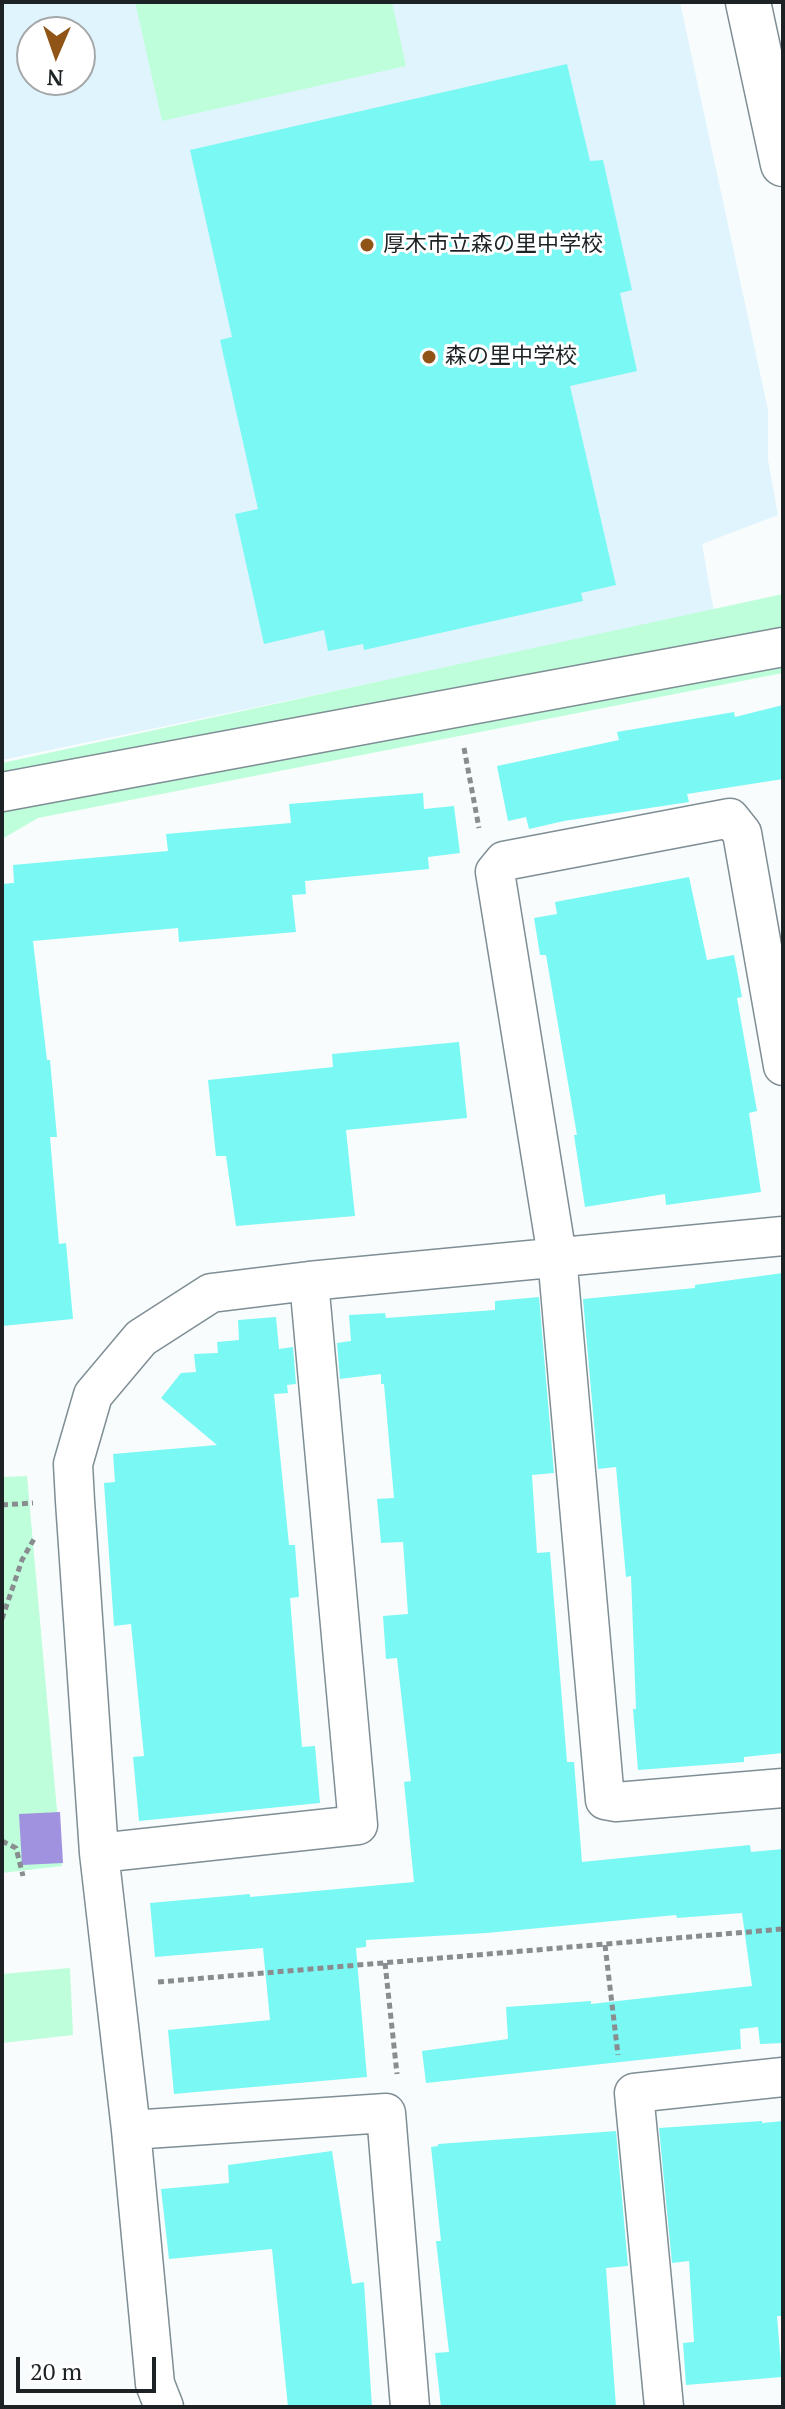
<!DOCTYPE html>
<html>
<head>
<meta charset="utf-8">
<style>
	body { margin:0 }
	#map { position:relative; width:785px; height:2409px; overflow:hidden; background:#f9fcfd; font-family:"PT Serif",serif }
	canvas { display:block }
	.frame { position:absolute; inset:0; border:4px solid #1d2325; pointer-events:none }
	.north { position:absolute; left:16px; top:16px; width:80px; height:80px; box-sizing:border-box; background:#fff; border:2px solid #a5a7a8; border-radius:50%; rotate:182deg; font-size:22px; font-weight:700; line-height:32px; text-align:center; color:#1d2325 }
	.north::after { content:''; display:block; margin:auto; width:28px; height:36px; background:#915417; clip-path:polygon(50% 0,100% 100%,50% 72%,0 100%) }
	.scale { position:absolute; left:16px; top:2357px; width:140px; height:36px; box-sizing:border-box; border:4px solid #1d2325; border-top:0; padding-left:10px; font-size:24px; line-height:28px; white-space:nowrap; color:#1d2325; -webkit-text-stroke:6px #fff; paint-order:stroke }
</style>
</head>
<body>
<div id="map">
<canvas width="785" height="2409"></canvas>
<div class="frame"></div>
<div class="north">N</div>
<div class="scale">20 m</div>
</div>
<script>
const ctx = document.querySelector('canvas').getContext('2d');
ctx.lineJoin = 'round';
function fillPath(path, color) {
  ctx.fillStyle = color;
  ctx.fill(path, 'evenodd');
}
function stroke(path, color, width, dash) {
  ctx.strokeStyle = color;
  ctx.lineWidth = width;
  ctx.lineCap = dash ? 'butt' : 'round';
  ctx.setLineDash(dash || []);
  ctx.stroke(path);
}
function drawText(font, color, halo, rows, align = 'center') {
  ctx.font = font + ' "PT Serif","Noto Sans JP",serif';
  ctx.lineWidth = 6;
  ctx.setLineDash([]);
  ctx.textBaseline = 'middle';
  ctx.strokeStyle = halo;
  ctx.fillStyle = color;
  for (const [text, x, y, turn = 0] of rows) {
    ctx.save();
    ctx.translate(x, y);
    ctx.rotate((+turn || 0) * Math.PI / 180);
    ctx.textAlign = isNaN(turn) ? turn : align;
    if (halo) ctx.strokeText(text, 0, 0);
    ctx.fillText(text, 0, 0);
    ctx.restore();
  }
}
fillPath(new Path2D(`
	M 2,2 L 680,2 L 768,410 L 768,460 L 778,515 L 702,544 L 714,612 L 2,760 ZM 32,32 L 80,32 L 80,80 L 32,80 Z`), '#e0f4fd');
fillPath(new Path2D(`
	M 135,2 L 392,2 L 406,66 L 162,121 Z
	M 783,594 L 783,673 L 38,818 L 2,839 L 2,763 Z
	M 27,1476 L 62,1866 L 2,1873 L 2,1477 Z
	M 70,1968 L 73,2035 L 2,2043 L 2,1974 Z`), '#befeda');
fillPath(new Path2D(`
	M 60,1812 L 63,1863 L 22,1865 L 19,1814 Z`), '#a192e0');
fillPath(new Path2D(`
	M 567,64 L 590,161 L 603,160 L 632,290 L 620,293 L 637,371 L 570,386 L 616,585 L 581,593 L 583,601 L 364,650 L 363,644 L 328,651 L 324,630 L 264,644 L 235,514 L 258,509 L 220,340 L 232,337 L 190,150 Z
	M 783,705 L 783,779 L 687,794 L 689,802 L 564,821 L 529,829 L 526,817 L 508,821 L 497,766 L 619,740 L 617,732 L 734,712 L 735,717 Z
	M 423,793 L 424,809 L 454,806 L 460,853 L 428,857 L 429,869 L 305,881 L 306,894 L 292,895 L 296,932 L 179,942 L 178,928 L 33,941 L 47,1060 L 50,1060 L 57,1137 L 50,1137 L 59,1244 L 66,1243 L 73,1319 L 2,1326 L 2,884 L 14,883 L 13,865 L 168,851 L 166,834 L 291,823 L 289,804 Z
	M 689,877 L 707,960 L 734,955 L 742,997 L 737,998 L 757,1111 L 749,1113 L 761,1192 L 666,1205 L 665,1194 L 585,1207 L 574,1135 L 577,1135 L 546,955 L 540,955 L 534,918 L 557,914 L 555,902 Z
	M 459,1042 L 467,1118 L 346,1130 L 355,1216 L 236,1226 L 226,1156 L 216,1156 L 208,1080 L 333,1067 L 332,1054 Z
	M 783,1273 L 783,1753 L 744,1757 L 744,1762 L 638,1770 L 633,1709 L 636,1709 L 631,1576 L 626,1577 L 616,1467 L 598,1469 L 583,1299 L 695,1288 L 695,1285 Z
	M 539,1297 L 554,1473 L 532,1475 L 537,1553 L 550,1552 L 567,1762 L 574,1762 L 582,1862 L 750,1845 L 751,1852 L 783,1849 L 783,2043 L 760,2044 L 758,2027 L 740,2029 L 741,2049 L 426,2083 L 422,2051 L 508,2039 L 506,2007 L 591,2001 L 591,2004 L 752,1986 L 742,1913 L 677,1918 L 676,1915 L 487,1933 L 366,1940 L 366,1947 L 356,1948 L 367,2077 L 174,2094 L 168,2030 L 270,2020 L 263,1948 L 155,1957 L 150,1903 L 250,1894 L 250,1897 L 414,1882 L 404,1782 L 411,1781 L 397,1658 L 386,1659 L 383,1616 L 408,1614 L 403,1542 L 381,1543 L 377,1499 L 394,1498 L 384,1384 L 381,1384 L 381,1374 L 340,1379 L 337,1343 L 351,1341 L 349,1315 L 385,1313 L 386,1318 L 495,1310 L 495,1301 Z
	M 276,1317 L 279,1349 L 293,1347 L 296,1384 L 287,1385 L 288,1393 L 274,1394 L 289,1545 L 295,1545 L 299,1597 L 290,1598 L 302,1747 L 315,1746 L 320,1803 L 139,1821 L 133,1757 L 144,1756 L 131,1624 L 114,1626 L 104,1483 L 115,1482 L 113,1454 L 217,1445 L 161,1398 L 181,1373 L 196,1372 L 194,1354 L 218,1353 L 217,1342 L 239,1340 L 238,1320 Z
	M 762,2121 L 762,2123 L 783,2121 L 783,2316 L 777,2316 L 782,2377 L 686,2385 L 683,2343 L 694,2342 L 689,2261 L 672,2263 L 659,2128 Z
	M 616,2131 L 628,2266 L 606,2268 L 616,2407 L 441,2407 L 435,2353 L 449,2352 L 436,2241 L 441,2241 L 431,2147 L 438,2146 L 438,2144 Z
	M 332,2151 L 352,2284 L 364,2282 L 372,2407 L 288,2407 L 272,2249 L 169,2259 L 161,2189 L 229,2183 L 228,2165 Z`), '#7af8f4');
const street = new Path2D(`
	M 2,792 L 783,647
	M 783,1066 L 742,833 L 730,818 L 504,861 L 495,872 L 557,1256 L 605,1800 L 616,1802 L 783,1788
	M 99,1853 L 358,1825 L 309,1281
	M 131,2130 L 386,2113 L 410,2407
	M 164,2407 L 155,2384 L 131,2130 L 99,1853 L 75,1501 L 73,1464 L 93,1395 L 141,1338 L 211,1293 L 309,1281 L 783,1236
	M 664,2407 L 634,2093 L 783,2077`);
const secondary = new Path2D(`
	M 748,2 L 783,164`);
stroke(street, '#7f8e94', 41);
stroke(secondary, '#7f8e94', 47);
stroke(new Path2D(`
	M 464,748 L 479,828
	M 2,1505 L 33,1503
	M 2,1619 L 22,1560 L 34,1539
	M 2,1841 L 16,1848 L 23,1876
	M 605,1945 L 618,2055
	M 385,1963 L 397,2074
	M 158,1982 L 783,1929`), '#898d8f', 5, [6, 4]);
stroke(street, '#fff', 38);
stroke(secondary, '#fff', 44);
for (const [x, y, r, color] of [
	[367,245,8,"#915417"],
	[429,357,8,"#915417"]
]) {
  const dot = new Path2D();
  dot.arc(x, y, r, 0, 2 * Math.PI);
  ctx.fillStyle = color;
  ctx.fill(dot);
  stroke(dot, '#fff', 3);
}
drawText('22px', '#1d2325', '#fff', [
	["厚木市立森の里中学校",383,245],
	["森の里中学校",445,357]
], 'left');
</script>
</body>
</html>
